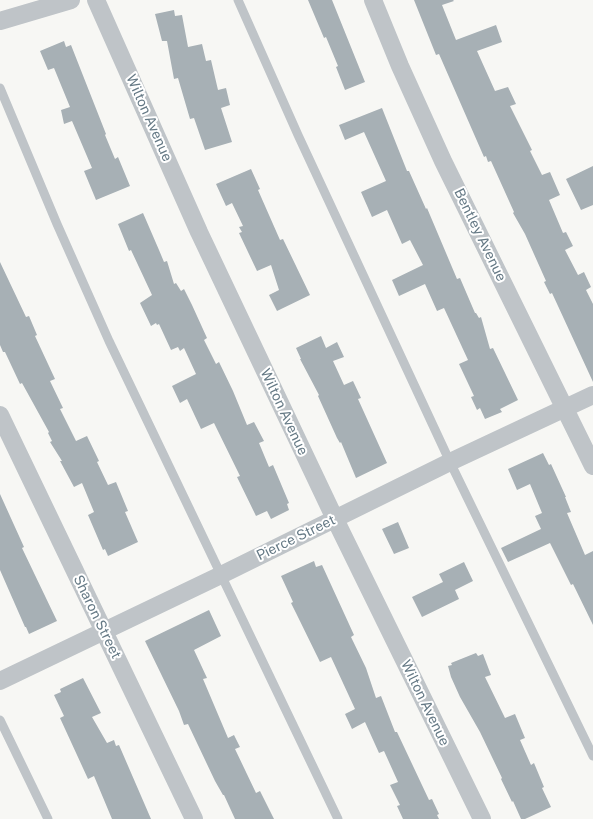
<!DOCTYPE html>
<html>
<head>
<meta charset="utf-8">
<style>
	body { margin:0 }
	canvas { display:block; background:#f7f7f4 }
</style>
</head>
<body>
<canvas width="593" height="819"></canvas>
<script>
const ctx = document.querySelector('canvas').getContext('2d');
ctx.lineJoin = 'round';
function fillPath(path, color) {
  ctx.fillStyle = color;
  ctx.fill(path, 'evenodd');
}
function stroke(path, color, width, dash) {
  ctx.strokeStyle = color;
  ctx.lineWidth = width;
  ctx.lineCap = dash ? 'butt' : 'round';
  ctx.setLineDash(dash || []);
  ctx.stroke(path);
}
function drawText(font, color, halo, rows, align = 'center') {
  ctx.font = font + ' "Public Sans",sans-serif';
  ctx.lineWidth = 4;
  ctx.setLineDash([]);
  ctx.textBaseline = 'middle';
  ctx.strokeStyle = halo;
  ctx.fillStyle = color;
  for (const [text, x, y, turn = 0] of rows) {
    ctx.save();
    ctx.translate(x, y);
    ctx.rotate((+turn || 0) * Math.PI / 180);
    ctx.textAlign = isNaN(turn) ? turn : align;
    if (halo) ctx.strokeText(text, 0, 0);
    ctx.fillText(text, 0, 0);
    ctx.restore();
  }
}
fillPath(new Path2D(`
	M 308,0 L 332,0 L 365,82 L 345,90 L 336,67 L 338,66 L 326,37 L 324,38 Z
	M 414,0 L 453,0 L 454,1 L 442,5 L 456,40 L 496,25 L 502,42 L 477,51 L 495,91 L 508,87 L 516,104 L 510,106 L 532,150 L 530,151 L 542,175 L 550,172 L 560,195 L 549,200 L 563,233 L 566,232 L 573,246 L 565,250 L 578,275 L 584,272 L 591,287 L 586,290 L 593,304 L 593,382 L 552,293 L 550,294 L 544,282 L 546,281 L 525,234 L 513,213 L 514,212 L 491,161 L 488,162 L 486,156 L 484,157 L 439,54 L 436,55 Z
	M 174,10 L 175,16 L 182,15 L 188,47 L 202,44 L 206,61 L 211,60 L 218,90 L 226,88 L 230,105 L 221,108 L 232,142 L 205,150 L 194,118 L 190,119 L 178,78 L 174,79 L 167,41 L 162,41 L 155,14 Z
	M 64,41 L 66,47 L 71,45 L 106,134 L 105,135 L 115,159 L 118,157 L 130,186 L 96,200 L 84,171 L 92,168 L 72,121 L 64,124 L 61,110 L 70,107 L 54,68 L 48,70 L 40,51 Z
	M 382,108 L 407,171 L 409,171 L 426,209 L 427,208 L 457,279 L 460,278 L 475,313 L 476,313 L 479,318 L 481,317 L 490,349 L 493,348 L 518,400 L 500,409 L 502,412 L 485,419 L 480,408 L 477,410 L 471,397 L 474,396 L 459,364 L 468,360 L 444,308 L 437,311 L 425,284 L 399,296 L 392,280 L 423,265 L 410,240 L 402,244 L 387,210 L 372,217 L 361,192 L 386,181 L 364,132 L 345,140 L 339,125 Z
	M 593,166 L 593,205 L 581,210 L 566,179 Z
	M 251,169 L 260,189 L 258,190 L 280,240 L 283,239 L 310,295 L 277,311 L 269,295 L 279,290 L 271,265 L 257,271 L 239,233 L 242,232 L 239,227 L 243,226 L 232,203 L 226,206 L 216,184 Z
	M 143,213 L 159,250 L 164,262 L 167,261 L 174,284 L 176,283 L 181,291 L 184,289 L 192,305 L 207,338 L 204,340 L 216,364 L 219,362 L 233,391 L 247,425 L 254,422 L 264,441 L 259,443 L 269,467 L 273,465 L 289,503 L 287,504 L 289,510 L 271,519 L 267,511 L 256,516 L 237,477 L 240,476 L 214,423 L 201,429 L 187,399 L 180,403 L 172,386 L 196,374 L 184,348 L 180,351 L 178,347 L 171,350 L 159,324 L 157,325 L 156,323 L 151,326 L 140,303 L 152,295 L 131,250 L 129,251 L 118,224 Z
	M 0,262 L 26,317 L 29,316 L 37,335 L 35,336 L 55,379 L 50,381 L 63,408 L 60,409 L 76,441 L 87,436 L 99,461 L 97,462 L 108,485 L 116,482 L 128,511 L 125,512 L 138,542 L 108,556 L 105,549 L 103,550 L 88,515 L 94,512 L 82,483 L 74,487 L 60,461 L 62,461 L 50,442 L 52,441 L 48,433 L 49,432 L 22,383 L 20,384 L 5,352 L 3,352 L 0,345 Z
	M 321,336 L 326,348 L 337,342 L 344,357 L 333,361 L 344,385 L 353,381 L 361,398 L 358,399 L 387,463 L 356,478 L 341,442 L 340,443 L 337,438 L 318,396 L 319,395 L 300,359 L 301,359 L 296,348 Z
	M 543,453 L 549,465 L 551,464 L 566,497 L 565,497 L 571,512 L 567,513 L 585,555 L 593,551 L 593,625 L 573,584 L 571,585 L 550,543 L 508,562 L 501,548 L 541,529 L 535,516 L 542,513 L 530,484 L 517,490 L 508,469 Z
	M 0,494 L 24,547 L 22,548 L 57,621 L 29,634 L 26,627 L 25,627 L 0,570 Z
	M 398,522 L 409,548 L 394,554 L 382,529 Z
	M 314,561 L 316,567 L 322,565 L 354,635 L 351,637 L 366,668 L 376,698 L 381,696 L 395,732 L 397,732 L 429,800 L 432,799 L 439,814 L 437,815 L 439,819 L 403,819 L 397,806 L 400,805 L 390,785 L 398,782 L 384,751 L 379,753 L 365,722 L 352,729 L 345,714 L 355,709 L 331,657 L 320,662 L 296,613 L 291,603 L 293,602 L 281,576 Z
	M 464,562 L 473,581 L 455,590 L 459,599 L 422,617 L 412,597 L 443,582 L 439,574 Z
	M 209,610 L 221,636 L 194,650 L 207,678 L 203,679 L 228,738 L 234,735 L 240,747 L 235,749 L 256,793 L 260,791 L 274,819 L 235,819 L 224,795 L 223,795 L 215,781 L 188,724 L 184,725 L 179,711 L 145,641 Z
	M 476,653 L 478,656 L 483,654 L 491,675 L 485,677 L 505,718 L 515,714 L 525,738 L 520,740 L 531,765 L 534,763 L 544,787 L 542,788 L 551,807 L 525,819 L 521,819 L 513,801 L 512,802 L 501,779 L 502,778 L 480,732 L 460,697 L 451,677 L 448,666 L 452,665 L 451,663 Z
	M 83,678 L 101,713 L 92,717 L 107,743 L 114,740 L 116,746 L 119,745 L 151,819 L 112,819 L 94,776 L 88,779 L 60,718 L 64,716 L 54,695 L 61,692 L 60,689 Z`), '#a7b0b5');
stroke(new Path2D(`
	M 238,0 L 298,135 L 450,462 L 593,756
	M 0,88 L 57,224 L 109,341 L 338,819
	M 0,720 L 48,819`), '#bfc4c8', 9);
stroke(new Path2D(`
	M 96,0 L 199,232 L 335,519 L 482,819
	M 373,0 L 400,66 L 443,161 L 593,466
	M 0,21 L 71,0
	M 0,415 L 194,819
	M 0,681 L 221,575 L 450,462 L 593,395`), '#bfc4c8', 18);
drawText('14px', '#657985', '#fff', [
	["Wilton Avenue",149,118,66],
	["Bentley Avenue",480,235,64],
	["Wilton Avenue",284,412,65],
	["Pierce Street",296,538,-26],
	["Sharon Street",97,617,64],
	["Wilton Avenue",425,703,64]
]);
</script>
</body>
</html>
